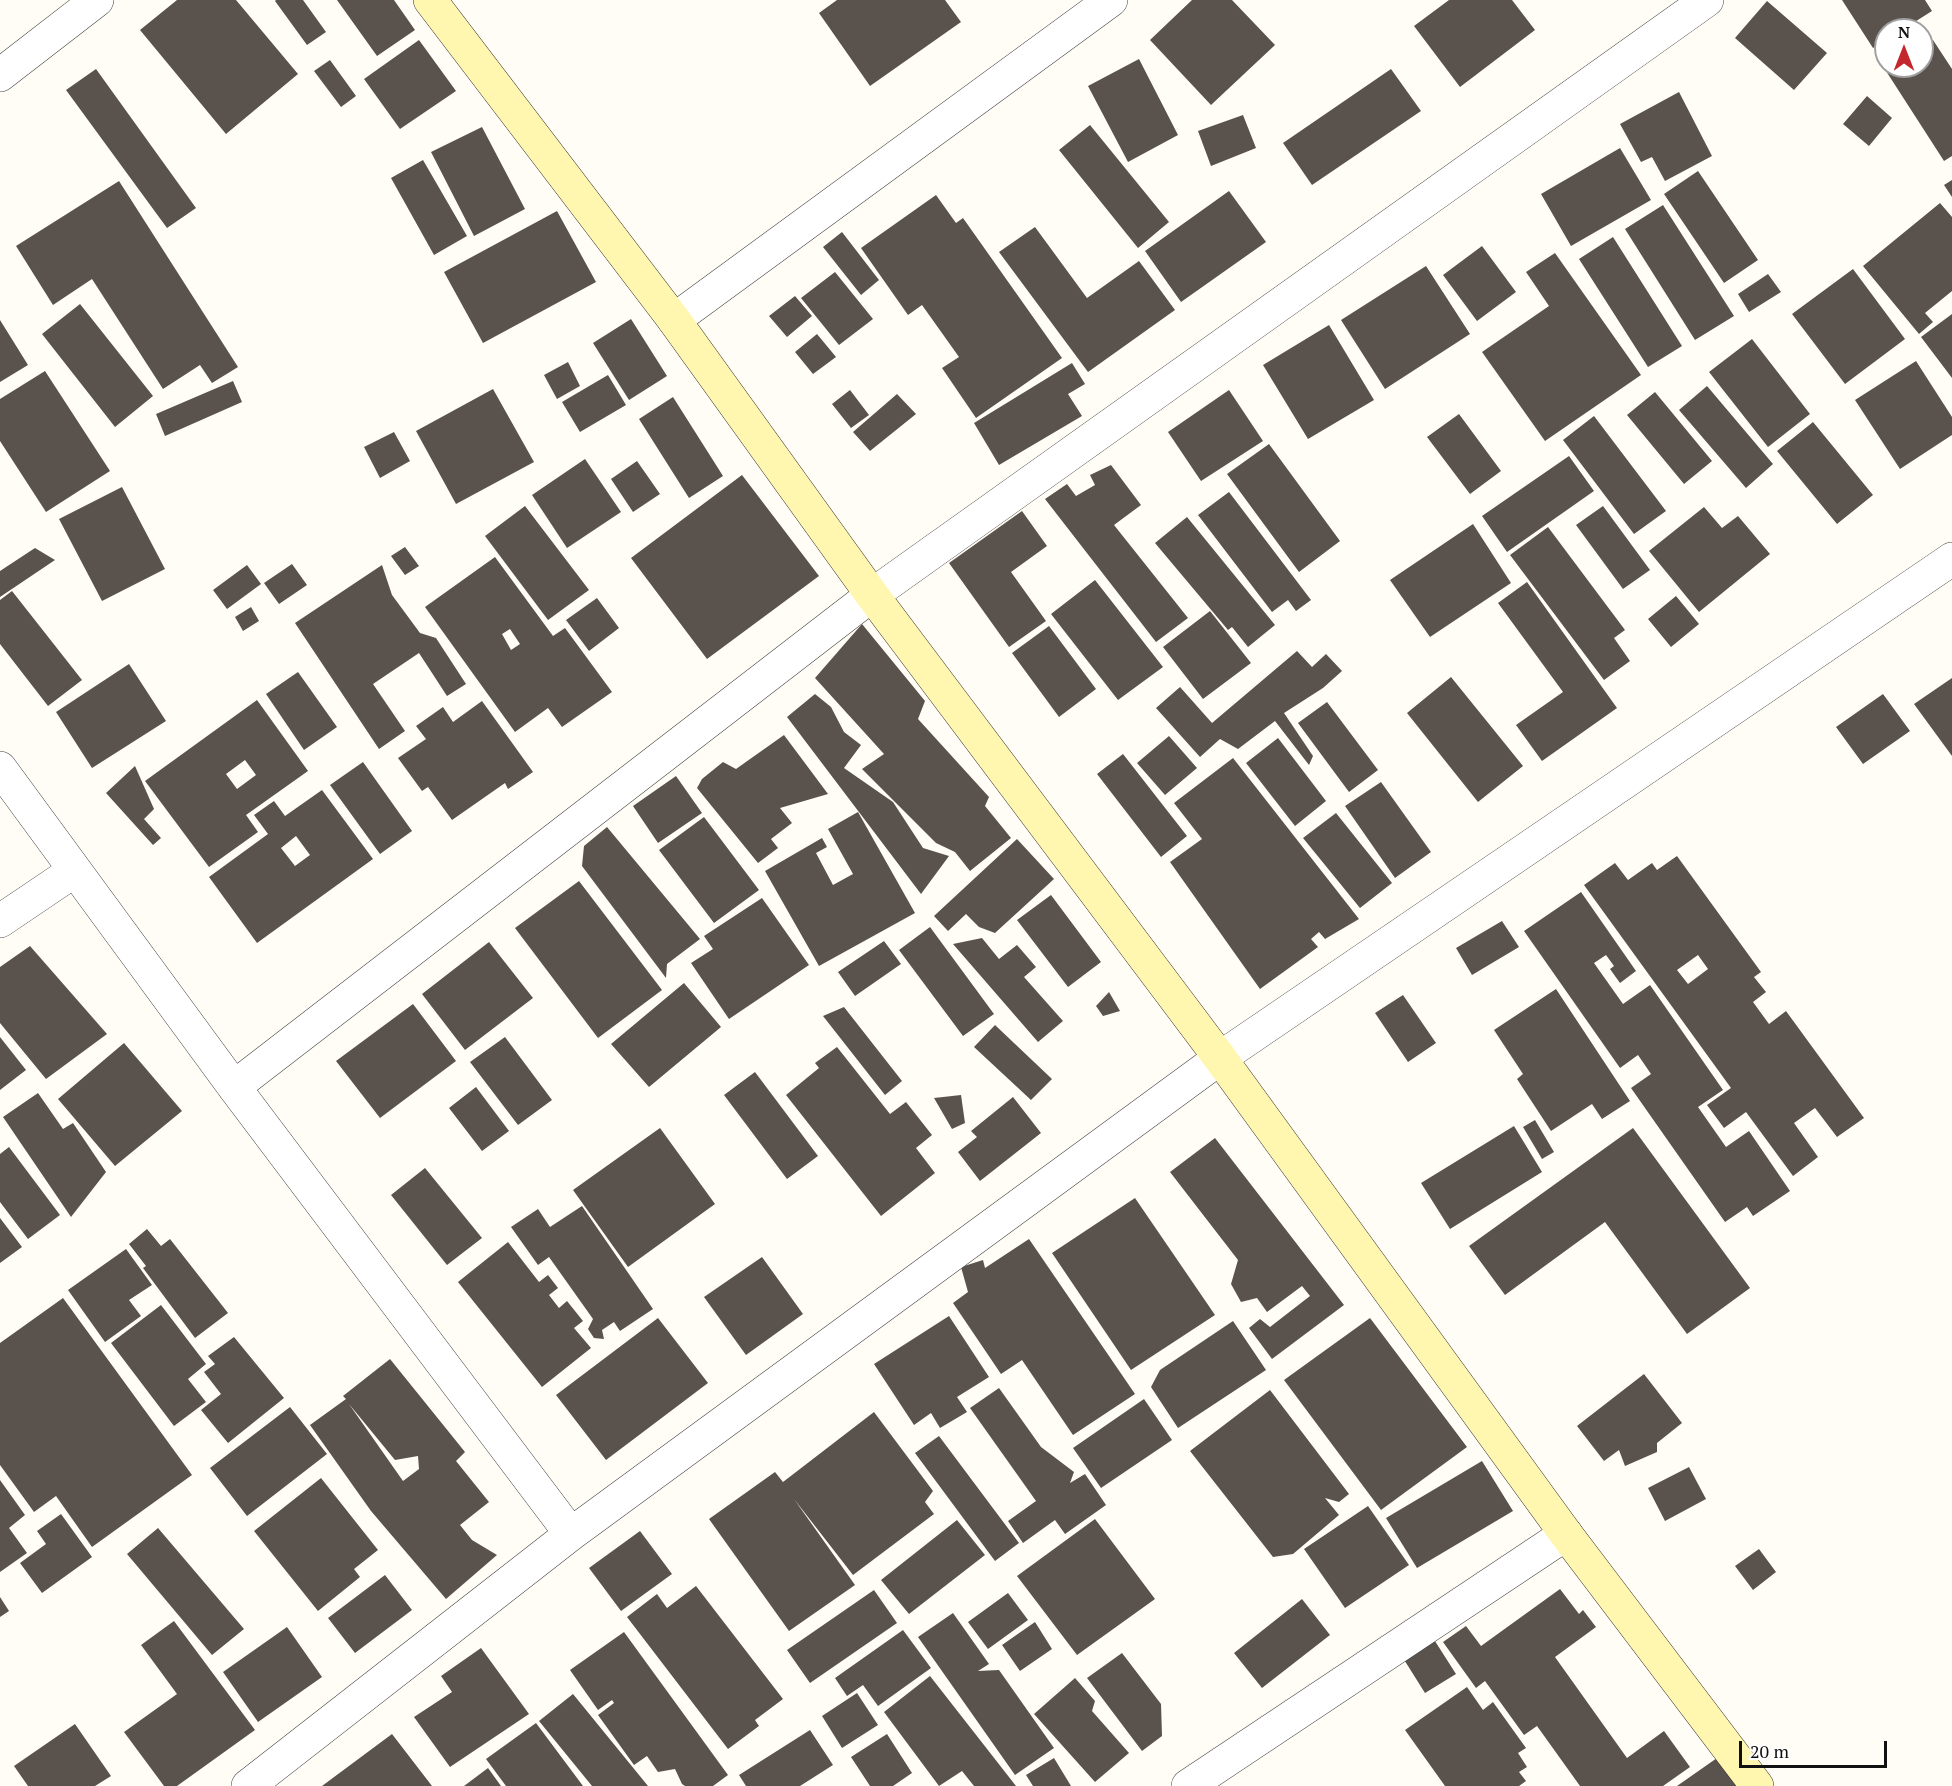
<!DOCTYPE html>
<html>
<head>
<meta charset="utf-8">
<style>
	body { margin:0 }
	#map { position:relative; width:1952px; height:1786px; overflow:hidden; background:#fffdf5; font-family:"PT Serif",serif }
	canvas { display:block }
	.north { position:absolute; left:1874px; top:18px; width:60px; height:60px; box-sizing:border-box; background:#fff; border:2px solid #a0a0a0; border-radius:50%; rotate:0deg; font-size:16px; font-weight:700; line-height:24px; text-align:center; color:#111 }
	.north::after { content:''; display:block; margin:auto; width:21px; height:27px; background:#c4262e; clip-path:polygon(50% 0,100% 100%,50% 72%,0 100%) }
	.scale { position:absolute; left:1739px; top:1741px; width:148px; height:27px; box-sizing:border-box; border:3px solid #111; border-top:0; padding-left:8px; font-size:18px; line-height:21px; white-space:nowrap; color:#111; -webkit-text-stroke:4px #fff; paint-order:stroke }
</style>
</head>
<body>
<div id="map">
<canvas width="1952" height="1786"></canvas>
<div class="north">N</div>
<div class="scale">20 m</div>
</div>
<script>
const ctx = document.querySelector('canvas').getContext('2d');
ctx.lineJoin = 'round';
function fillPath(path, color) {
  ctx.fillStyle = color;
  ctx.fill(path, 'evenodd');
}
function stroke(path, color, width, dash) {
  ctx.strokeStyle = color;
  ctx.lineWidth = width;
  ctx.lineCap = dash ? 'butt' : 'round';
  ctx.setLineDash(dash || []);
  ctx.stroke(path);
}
fillPath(new Path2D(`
	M 177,0 L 236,0 L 298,74 L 226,134 L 140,30 Z
	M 276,0 L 303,0 L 326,32 L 307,45 L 275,1 Z
	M 337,0 L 394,0 L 415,30 L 377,56 Z
	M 837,0 L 945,0 L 961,22 L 870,86 L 819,13 Z
	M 1192,0 L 1232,0 L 1275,45 L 1211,105 L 1150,40 Z
	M 1449,0 L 1512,0 L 1535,30 L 1460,87 L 1414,26 Z
	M 1842,0 L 1925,0 L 1932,11 L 1902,30 L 1886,30 L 1886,40 L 1873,48 Z
	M 1767,1 L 1827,53 L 1794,90 L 1735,38 Z
	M 419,40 L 456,91 L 400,129 L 364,79 Z
	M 1933,40 L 1952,69 L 1952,156 L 1944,161 L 1886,71 L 1893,66 L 1922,66 L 1922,48 Z
	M 1139,59 L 1178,135 L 1128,162 L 1088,86 Z
	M 330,60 L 356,96 L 341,107 L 314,71 Z
	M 96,69 L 196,208 L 167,228 L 66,90 Z
	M 1391,69 L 1421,111 L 1312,185 L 1283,143 Z
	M 1679,92 L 1712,156 L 1665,181 L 1652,157 L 1641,162 L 1620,124 Z
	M 1867,96 L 1892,118 L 1869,146 L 1843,124 Z
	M 1243,115 L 1256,148 L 1211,166 L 1198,131 Z
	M 1090,125 L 1169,222 L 1138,248 L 1059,150 Z
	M 482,127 L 525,209 L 474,236 L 431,152 Z
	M 1620,148 L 1651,200 L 1571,246 L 1541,194 Z
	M 423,160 L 467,236 L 434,255 L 391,178 Z
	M 1698,171 L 1758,260 L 1724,283 L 1664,194 Z
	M 1952,180 L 1952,197 L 1944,185 Z
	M 119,181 L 238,367 L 212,383 L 200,365 L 163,389 L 92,279 L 53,305 L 16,246 Z
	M 1229,191 L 1266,242 L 1181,302 L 1145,251 Z
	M 936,195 L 956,223 L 963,218 L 1062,358 L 976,418 L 942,368 L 959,357 L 922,305 L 908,315 L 861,248 Z
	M 1940,203 L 1952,217 L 1952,291 L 1925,313 L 1933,322 L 1919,334 L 1863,266 Z
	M 1663,205 L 1734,316 L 1695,340 L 1625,229 Z
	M 557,211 L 596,282 L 483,343 L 444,272 Z
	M 1035,227 L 1087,298 L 1139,261 L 1175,310 L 1088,372 L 999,252 Z
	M 842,232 L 879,280 L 861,295 L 823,247 Z
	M 1613,237 L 1682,346 L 1648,367 L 1579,259 Z
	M 1482,246 L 1516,292 L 1477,321 L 1443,275 Z
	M 1555,253 L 1641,375 L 1545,441 L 1482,352 L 1549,306 L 1526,272 Z
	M 1426,266 L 1470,334 L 1385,389 L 1341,320 Z
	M 1853,269 L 1905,339 L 1845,384 L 1792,314 Z
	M 835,272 L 873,319 L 839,345 L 801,298 Z
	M 1768,274 L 1781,292 L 1749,312 L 1738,294 Z
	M 795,296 L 812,316 L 787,337 L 769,316 Z
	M 80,304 L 153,396 L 115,427 L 42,334 Z
	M 1952,314 L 1952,378 L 1921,337 Z
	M 631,319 L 667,376 L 629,400 L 593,343 Z
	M 0,320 L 28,365 L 0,382 Z
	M 1329,325 L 1374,400 L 1308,439 L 1263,365 Z
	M 817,334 L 836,357 L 813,374 L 795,352 Z
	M 1752,339 L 1810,414 L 1768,447 L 1709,372 Z
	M 1916,361 L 1952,417 L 1952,435 L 1900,469 L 1855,400 Z
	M 568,362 L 580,386 L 557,399 L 544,375 Z
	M 1072,363 L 1085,384 L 1068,394 L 1082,416 L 999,465 L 974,423 Z
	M 45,371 L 110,471 L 46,512 L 0,441 L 0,399 Z
	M 608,375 L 626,405 L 580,432 L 562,402 Z
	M 233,381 L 242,402 L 165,436 L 156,414 Z
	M 1707,386 L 1773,464 L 1746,488 L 1679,410 Z
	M 493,389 L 534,462 L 456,504 L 416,431 Z
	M 850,390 L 869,415 L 851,428 L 832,404 Z
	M 1229,390 L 1263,441 L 1201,481 L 1168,432 Z
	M 1655,392 L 1712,461 L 1684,484 L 1627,415 Z
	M 897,394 L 916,414 L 870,451 L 853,432 Z
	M 673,397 L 723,476 L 689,498 L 639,419 Z
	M 1459,414 L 1501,471 L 1470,494 L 1427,437 Z
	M 1594,416 L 1666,511 L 1634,534 L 1563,440 Z
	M 1813,422 L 1873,495 L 1837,524 L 1777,451 Z
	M 394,432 L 410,461 L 380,478 L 364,447 Z
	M 1269,444 L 1340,541 L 1299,572 L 1227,474 Z
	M 1569,456 L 1594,491 L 1507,552 L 1482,516 Z
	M 585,459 L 621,512 L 567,548 L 532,495 Z
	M 637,461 L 660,494 L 633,512 L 611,479 Z
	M 1111,465 L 1141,505 L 1114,525 L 1188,618 L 1156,642 L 1045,499 L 1067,484 L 1076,496 L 1095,485 L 1090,475 Z
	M 742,475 L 819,576 L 707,659 L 631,558 Z
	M 122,487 L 165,569 L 102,601 L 59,519 Z
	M 1229,492 L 1311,600 L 1296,611 L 1288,600 L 1272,612 L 1198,515 Z
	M 525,506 L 589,590 L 548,620 L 485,536 Z
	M 1603,506 L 1650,570 L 1623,589 L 1576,525 Z
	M 1704,507 L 1722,528 L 1738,516 L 1770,554 L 1699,612 L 1649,551 Z
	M 1022,511 L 1047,546 L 1011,572 L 1046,621 L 1009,647 L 949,563 Z
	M 1187,517 L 1275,625 L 1248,647 L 1232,627 L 1228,630 L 1155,543 Z
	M 1473,524 L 1511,583 L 1430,637 L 1390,580 Z
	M 1548,527 L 1625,630 L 1614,638 L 1630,661 L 1604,680 L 1510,555 Z
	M 405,547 L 419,566 L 405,575 L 391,556 Z
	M 35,548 L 55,560 L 0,597 L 0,571 Z
	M 495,557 L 553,636 L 565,628 L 612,692 L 562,727 L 548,708 L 515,732 L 425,607 ZM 510,629 L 520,644 L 511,650 L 502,634 Z
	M 292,564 L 307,585 L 279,604 L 264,583 Z
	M 247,565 L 261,584 L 227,609 L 213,590 Z
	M 382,565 L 392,595 L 420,633 L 436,638 L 466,684 L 447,696 L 419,653 L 373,684 L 405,731 L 379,749 L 295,623 Z
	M 1095,580 L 1163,667 L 1118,700 L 1051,614 Z
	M 1527,582 L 1617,708 L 1542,761 L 1516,725 L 1563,692 L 1498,603 Z
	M 12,591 L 82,680 L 48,706 L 0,644 L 0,600 Z
	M 1676,596 L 1699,624 L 1671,647 L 1648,619 Z
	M 597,598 L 619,628 L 589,651 L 566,620 Z
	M 251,607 L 259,621 L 243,631 L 235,617 Z
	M 1210,611 L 1251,663 L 1203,699 L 1163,647 Z
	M 862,624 L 925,701 L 918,719 L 989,797 L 985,806 L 1011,838 L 970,871 L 955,852 L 936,843 L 862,769 L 884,754 L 815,678 Z
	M 1049,626 L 1096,689 L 1059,717 L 1012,653 Z
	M 1297,651 L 1312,667 L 1326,654 L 1342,671 L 1323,688 L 1284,713 L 1313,756 L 1309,765 L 1275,721 L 1238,749 L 1220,739 L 1200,757 L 1156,708 L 1180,687 L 1212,723 Z
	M 129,664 L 166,721 L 92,768 L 56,712 Z
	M 298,672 L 337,727 L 304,750 L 266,694 Z
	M 1451,677 L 1523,766 L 1478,802 L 1407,713 Z
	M 1952,678 L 1952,756 L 1914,704 Z
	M 815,694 L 831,707 L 844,732 L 861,745 L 844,768 L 893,802 L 923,848 L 949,856 L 921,894 L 787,717 Z
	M 1883,694 L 1910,731 L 1863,764 L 1836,727 Z
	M 257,700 L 308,771 L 246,815 L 258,832 L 209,867 L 145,781 ZM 245,760 L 256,775 L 237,789 L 226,774 Z
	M 482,701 L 533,772 L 508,789 L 505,783 L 452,820 L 428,787 L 422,791 L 398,758 L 426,739 L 416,726 L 443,707 L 453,722 Z
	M 1327,702 L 1378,770 L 1349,792 L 1298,723 Z
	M 784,735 L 828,794 L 780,808 L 792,823 L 771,839 L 778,848 L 758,863 L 697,788 L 702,779 L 723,762 L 736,769 Z
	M 1169,736 L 1197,768 L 1165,795 L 1137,763 Z
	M 1278,738 L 1326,801 L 1295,826 L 1246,763 Z
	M 1123,754 L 1187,836 L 1161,857 L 1097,774 Z
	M 1233,758 L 1359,919 L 1325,939 L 1319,932 L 1311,939 L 1318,947 L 1260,989 L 1170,862 L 1202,839 L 1174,803 Z
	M 363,762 L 412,831 L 380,854 L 330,785 Z
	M 135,766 L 154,809 L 144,819 L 161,838 L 153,845 L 106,793 Z
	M 676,776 L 702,813 L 658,843 L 633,806 Z
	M 1381,782 L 1431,852 L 1395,878 L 1345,806 Z
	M 322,790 L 373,859 L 257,943 L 209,877 L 268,834 L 254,815 L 274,801 L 285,816 ZM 296,836 L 310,855 L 295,866 L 281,848 Z
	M 858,812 L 915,913 L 819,966 L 765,871 L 822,838 L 827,847 L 816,853 L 833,885 L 853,874 L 828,829 Z
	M 1336,813 L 1392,883 L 1360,908 L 1303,838 Z
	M 704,817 L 759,890 L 714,923 L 659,850 Z
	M 607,827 L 700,939 L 667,964 L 666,978 L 582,866 L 584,846 Z
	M 1017,839 L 1054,879 L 995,933 L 979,927 L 966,914 L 948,931 L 934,916 Z
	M 1677,856 L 1761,972 L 1754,977 L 1766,992 L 1753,1002 L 1769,1024 L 1786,1011 L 1864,1118 L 1837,1137 L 1815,1108 L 1794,1123 L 1818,1157 L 1793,1176 L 1746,1112 L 1724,1128 L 1707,1105 L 1731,1088 L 1584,885 L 1615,863 L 1628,880 L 1652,863 L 1657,870 ZM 1698,955 L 1708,969 L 1688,984 L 1677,970 Z
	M 579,881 L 662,990 L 598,1038 L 515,928 Z
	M 1581,892 L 1636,971 L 1620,983 L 1610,969 L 1614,966 L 1606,955 L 1594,963 L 1623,1004 L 1650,985 L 1723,1090 L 1698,1107 L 1726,1147 L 1749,1131 L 1790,1191 L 1753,1216 L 1747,1207 L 1725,1222 L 1631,1088 L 1651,1074 L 1638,1055 L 1620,1068 L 1524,931 Z
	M 1051,895 L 1101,962 L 1068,987 L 1017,920 Z
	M 762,898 L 809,965 L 729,1019 L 691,963 L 713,949 L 704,936 Z
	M 1502,921 L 1519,947 L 1472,975 L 1456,948 Z
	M 930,927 L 994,1014 L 963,1036 L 899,950 Z
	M 982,938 L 999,959 L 1017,945 L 1036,967 L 1024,977 L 1063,1021 L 1038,1042 L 953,944 Z
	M 884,941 L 901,964 L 855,996 L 838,972 Z
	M 489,942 L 533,998 L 465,1050 L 422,994 Z
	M 30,946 L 107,1034 L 46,1079 L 0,1023 L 0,967 Z
	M 684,983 L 721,1027 L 649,1087 L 611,1044 Z
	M 1556,989 L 1630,1101 L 1602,1119 L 1592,1104 L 1551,1131 L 1517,1079 L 1523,1074 L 1494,1030 Z
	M 1109,992 L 1120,1011 L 1103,1016 L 1096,1006 Z
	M 1403,995 L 1436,1043 L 1408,1062 L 1375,1013 Z
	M 413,1004 L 456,1061 L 380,1118 L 336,1061 Z
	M 844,1007 L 902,1081 L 885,1095 L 823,1016 Z
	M 995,1025 L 1052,1079 L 1031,1100 L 974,1047 Z
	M 0,1037 L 26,1070 L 0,1090 Z
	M 505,1037 L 552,1100 L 518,1125 L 470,1062 Z
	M 124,1043 L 182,1111 L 115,1166 L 58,1099 Z
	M 837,1047 L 890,1114 L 906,1102 L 932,1135 L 916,1148 L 935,1173 L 881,1216 L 786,1095 L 819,1068 L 815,1063 Z
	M 755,1072 L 818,1156 L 787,1179 L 724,1095 Z
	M 476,1087 L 509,1131 L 482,1151 L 449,1108 Z
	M 38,1093 L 63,1129 L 73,1123 L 106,1172 L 71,1217 L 3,1117 Z
	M 961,1095 L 965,1123 L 952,1129 L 934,1098 Z
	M 1013,1097 L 1041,1133 L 980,1181 L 958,1152 L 977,1137 L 971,1131 Z
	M 1535,1120 L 1554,1152 L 1542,1159 L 1523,1127 Z
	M 1514,1126 L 1542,1172 L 1450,1229 L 1421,1183 Z
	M 660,1128 L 715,1204 L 628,1267 L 573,1190 Z
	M 1633,1128 L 1750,1288 L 1687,1334 L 1605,1222 L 1505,1295 L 1469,1246 Z
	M 1215,1138 L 1344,1305 L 1272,1359 L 1249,1328 L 1260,1319 L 1270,1327 L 1310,1296 L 1302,1286 L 1267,1312 L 1257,1298 L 1241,1302 L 1231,1284 L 1238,1260 L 1170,1172 Z
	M 9,1147 L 60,1215 L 28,1239 L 0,1202 L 0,1154 Z
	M 425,1168 L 482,1238 L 447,1265 L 391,1195 Z
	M 1135,1198 L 1215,1315 L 1131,1370 L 1052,1253 Z
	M 582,1206 L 653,1309 L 620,1331 L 614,1322 L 602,1330 L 604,1339 L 594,1338 L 588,1329 L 593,1319 L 549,1257 L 538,1265 L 511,1227 L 538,1209 L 550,1227 Z
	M 0,1218 L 22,1247 L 0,1263 Z
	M 147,1229 L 161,1246 L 170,1239 L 228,1313 L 195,1338 L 143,1268 L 146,1266 L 129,1244 Z
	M 1029,1239 L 1135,1394 L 1073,1435 L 1022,1360 L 1001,1374 L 953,1303 L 968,1292 L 961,1267 L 983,1260 L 985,1268 Z
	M 508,1242 L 539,1282 L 548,1275 L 558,1288 L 549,1295 L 559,1308 L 567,1301 L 583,1321 L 574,1328 L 591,1348 L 542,1387 L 458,1282 Z
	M 126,1249 L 152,1285 L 129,1300 L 141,1316 L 105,1342 L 68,1290 Z
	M 762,1257 L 803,1314 L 746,1355 L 704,1297 Z
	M 63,1298 L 192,1475 L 92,1547 L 56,1496 L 34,1512 L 0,1465 L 0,1343 Z
	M 161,1305 L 206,1364 L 188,1379 L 206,1402 L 174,1426 L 111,1343 Z
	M 949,1316 L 989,1377 L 957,1397 L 967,1412 L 940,1428 L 931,1413 L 914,1425 L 874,1364 Z
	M 658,1318 L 708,1383 L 606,1460 L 556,1395 Z
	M 1370,1318 L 1467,1447 L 1381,1510 L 1284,1380 Z
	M 1233,1321 L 1266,1370 L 1178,1428 L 1151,1387 L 1160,1370 Z
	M 234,1337 L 284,1398 L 228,1443 L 201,1410 L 221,1394 L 204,1372 L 215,1364 L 208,1356 Z
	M 390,1359 L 465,1452 L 456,1461 L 489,1502 L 460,1525 L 472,1540 L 497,1555 L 446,1599 L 371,1511 L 310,1425 L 346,1399 L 343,1396 ZM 349,1404 L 395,1460 L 418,1456 L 419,1469 L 403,1481 Z
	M 1644,1374 L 1682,1423 L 1657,1443 L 1657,1452 L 1625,1466 L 1619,1450 L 1604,1461 L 1577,1426 Z
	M 999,1388 L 1041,1447 L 1074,1472 L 1070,1483 L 1085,1474 L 1106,1505 L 1065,1534 L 1055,1520 L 1023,1543 L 1008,1521 L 1036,1501 L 970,1408 Z
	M 1270,1390 L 1349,1494 L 1339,1502 L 1325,1498 L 1339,1515 L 1293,1554 L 1273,1557 L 1190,1451 Z
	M 1144,1399 L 1172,1440 L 1101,1488 L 1073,1448 Z
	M 290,1407 L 327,1454 L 247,1516 L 210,1468 Z
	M 874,1412 L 933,1491 L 925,1502 L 934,1514 L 853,1575 L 794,1499 L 855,1585 L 789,1631 L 709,1519 L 775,1472 L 783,1482 Z
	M 939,1436 L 1019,1543 L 995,1561 L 915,1453 Z
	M 1482,1461 L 1513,1511 L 1417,1568 L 1386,1518 Z
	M 1689,1467 L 1706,1499 L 1665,1521 L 1648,1488 Z
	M 321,1478 L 378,1550 L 354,1569 L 360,1577 L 318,1611 L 254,1531 Z
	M 0,1480 L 25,1515 L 9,1528 L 27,1553 L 0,1572 Z
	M 1368,1506 L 1409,1565 L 1345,1608 L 1304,1549 Z
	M 61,1514 L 92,1557 L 42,1593 L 20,1563 L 46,1544 L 37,1531 Z
	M 1095,1519 L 1155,1599 L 1077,1655 L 1017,1576 Z
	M 957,1520 L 985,1555 L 909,1614 L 881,1580 Z
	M 158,1528 L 244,1629 L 212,1655 L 127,1554 Z
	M 640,1531 L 672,1574 L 621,1611 L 589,1568 Z
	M 1759,1549 L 1776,1572 L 1753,1590 L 1735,1566 Z
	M 385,1575 L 412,1610 L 355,1653 L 328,1618 Z
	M 696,1586 L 783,1699 L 755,1720 L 759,1726 L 728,1749 L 627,1617 L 657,1594 L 667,1608 Z
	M 1560,1589 L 1579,1614 L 1583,1610 L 1596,1627 L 1555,1657 L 1627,1758 L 1664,1731 L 1690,1767 L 1663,1786 L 1580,1786 L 1537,1726 L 1524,1735 L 1485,1681 L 1476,1688 L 1443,1642 L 1466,1626 L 1481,1646 Z
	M 874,1590 L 897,1623 L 810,1683 L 787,1650 Z
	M 1008,1593 L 1028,1620 L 988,1649 L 968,1622 Z
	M 0,1597 L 9,1611 L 0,1617 Z
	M 1302,1599 L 1330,1635 L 1262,1688 L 1234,1653 Z
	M 953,1613 L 989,1664 L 978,1671 L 999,1670 L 1054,1748 L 1015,1775 L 918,1637 Z
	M 174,1621 L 255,1730 L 177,1786 L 164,1786 L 124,1732 L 177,1694 L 141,1645 Z
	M 1035,1622 L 1052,1649 L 1020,1671 L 1002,1645 Z
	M 287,1627 L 322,1677 L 258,1722 L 223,1672 Z
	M 903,1630 L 931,1668 L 878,1706 L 863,1685 L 847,1696 L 835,1678 Z
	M 624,1632 L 728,1775 L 713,1786 L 685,1786 L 682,1784 L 675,1769 L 658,1772 L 647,1756 L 634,1765 L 598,1715 L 614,1703 L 612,1700 L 598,1710 L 570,1670 Z
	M 1433,1638 L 1456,1674 L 1425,1693 L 1403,1658 Z
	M 481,1648 L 529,1714 L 450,1767 L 414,1717 L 452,1692 L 441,1676 Z
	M 1122,1653 L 1161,1704 L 1162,1736 L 1142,1751 L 1087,1678 Z
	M 930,1676 L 1016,1786 L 974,1786 L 962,1771 L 939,1786 L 884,1712 Z
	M 1075,1678 L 1095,1701 L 1092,1711 L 1129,1753 L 1095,1782 L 1034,1714 Z
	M 1467,1687 L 1483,1710 L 1493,1702 L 1526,1748 L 1518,1753 L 1527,1767 L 1519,1772 L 1526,1781 L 1519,1786 L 1445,1786 L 1405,1730 Z
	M 857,1693 L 878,1725 L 842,1748 L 822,1716 Z
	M 573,1694 L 648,1786 L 592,1786 L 539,1721 Z
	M 536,1723 L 583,1786 L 506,1786 L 486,1759 Z
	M 75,1724 L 111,1776 L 95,1786 L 28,1786 L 14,1766 Z
	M 810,1730 L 833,1765 L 800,1786 L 746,1786 L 739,1775 Z
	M 392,1734 L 432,1786 L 322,1786 Z
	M 887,1734 L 912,1773 L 893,1786 L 870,1786 L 851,1757 Z
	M 1054,1758 L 1071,1786 L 1033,1786 L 1026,1775 Z
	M 1717,1758 L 1738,1786 L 1677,1786 Z
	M 488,1768 L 501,1786 L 464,1786 Z`), '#5a524d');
const street = new Path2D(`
	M 0,75 L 97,0
	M 674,320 L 1111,0
	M 0,768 L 234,1087 L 571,1534
	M 0,921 L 74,871
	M 234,1087 L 872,595 L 1707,0
	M 248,1786 L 571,1534 L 1220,1058 L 1952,559
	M 1188,1786 L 1566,1534`);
const secondary = new Path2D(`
	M 430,0 L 674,320 L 872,595 L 1220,1058 L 1566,1534 L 1757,1786`);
stroke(street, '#444', 34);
stroke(secondary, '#333', 34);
stroke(street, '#fff', 33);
stroke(secondary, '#fff6b0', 33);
</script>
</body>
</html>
